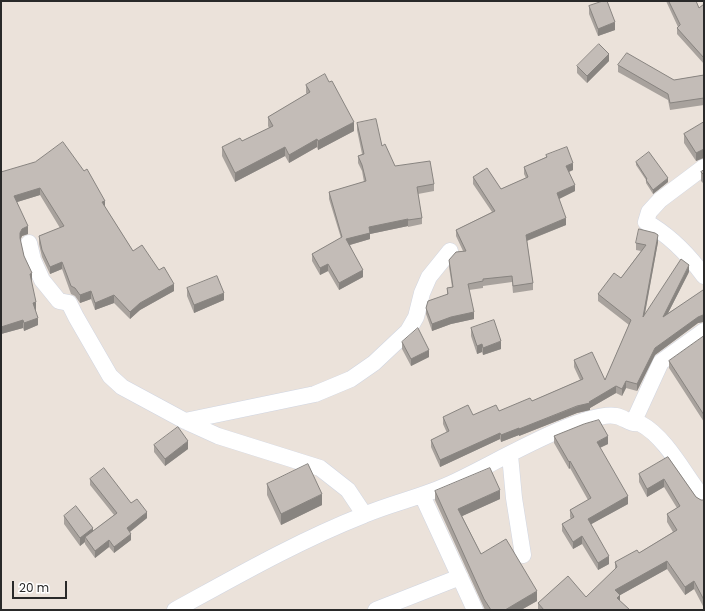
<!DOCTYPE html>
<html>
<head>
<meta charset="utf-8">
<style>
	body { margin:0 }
	#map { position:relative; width:705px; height:611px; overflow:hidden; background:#ebe2da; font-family:Poppins,sans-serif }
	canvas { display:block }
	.frame { position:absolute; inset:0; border:2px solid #292929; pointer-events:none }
	.scale { position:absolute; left:12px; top:581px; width:55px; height:18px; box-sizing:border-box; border:2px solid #292929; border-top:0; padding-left:5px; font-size:12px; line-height:14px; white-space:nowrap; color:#292929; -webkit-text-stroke:3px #fff; paint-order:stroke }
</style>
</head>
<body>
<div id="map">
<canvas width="705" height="611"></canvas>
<div class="frame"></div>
<div class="scale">20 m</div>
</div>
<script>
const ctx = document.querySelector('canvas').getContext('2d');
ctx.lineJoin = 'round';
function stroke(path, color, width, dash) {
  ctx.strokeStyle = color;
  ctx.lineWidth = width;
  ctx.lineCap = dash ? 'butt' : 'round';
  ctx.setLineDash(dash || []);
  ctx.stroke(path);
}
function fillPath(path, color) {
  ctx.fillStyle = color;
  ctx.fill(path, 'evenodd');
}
const street = new Path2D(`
	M 704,167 L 660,200 L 649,212 L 646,222 C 669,235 688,254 704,276
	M 29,243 L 33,260 L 42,280 L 59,301 L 69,303 L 76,317 L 110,376 L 122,387 L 185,421 L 218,436 L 320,468 L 348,490 L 364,514
	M 185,421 L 315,394 L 351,379 L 374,363 L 408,331 L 416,317 L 422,293 L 429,277 L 450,251
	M 633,423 L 661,362 L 704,331
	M 510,455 L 514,498 L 523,555
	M 422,495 L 475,610
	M 175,610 C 237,576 298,541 364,515 C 392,503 422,497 450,484 C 485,469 582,410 616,416 C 622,417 627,421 633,423 C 636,423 639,423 641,424 C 666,437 686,477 704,499
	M 376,610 L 460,577`);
stroke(street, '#d0d5e1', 17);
stroke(street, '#fff', 16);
fillPath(new Path2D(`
	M 666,1 L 696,1 L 699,8 L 704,4 L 704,64 L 677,34 L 677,28 L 678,27 Z
	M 589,6 L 615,30 L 598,36 L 589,14 Z
	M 609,61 L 587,83 L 577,73 L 577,66 Z
	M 618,65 L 674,80 L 704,75 L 704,105 L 670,110 L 668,100 L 618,72 Z
	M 306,85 L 354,131 L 318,150 L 317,147 L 289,163 L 285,156 L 235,182 L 222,156 L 222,147 L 242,141 L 269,128 L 268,126 L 268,117 L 307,94 L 306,93 Z
	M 704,122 L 704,158 L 696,161 L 684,143 L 684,134 Z
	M 357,123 L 382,146 L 395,166 L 434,184 L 434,191 L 418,194 L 422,218 L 422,224 L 408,227 L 408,226 L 370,234 L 370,239 L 350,245 L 363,277 L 339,290 L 328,271 L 320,275 L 312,261 L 312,254 L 341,238 L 329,199 L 329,192 L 364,182 L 362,171 L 358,163 L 358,156 L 362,154 L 357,130 Z
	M 546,155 L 573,170 L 569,172 L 575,191 L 559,199 L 566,225 L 527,241 L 533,283 L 533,290 L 513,293 L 512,282 L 483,286 L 483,288 L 469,290 L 474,319 L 451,324 L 432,331 L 426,314 L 426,308 L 447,295 L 447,288 L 452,287 L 449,267 L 449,260 L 463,251 L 456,236 L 456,230 L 492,212 L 473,184 L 473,177 L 501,189 L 526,178 L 524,174 L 524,167 L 546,157 Z
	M 636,162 L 668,182 L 653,194 L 646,183 L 646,180 L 636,165 Z
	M 704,170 L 704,184 L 701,181 L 701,172 Z
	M 1,172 L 105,207 L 133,251 L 174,291 L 140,310 L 130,319 L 114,303 L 95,310 L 91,299 L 80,303 L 75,296 L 71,294 L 62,269 L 50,274 L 42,257 L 39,244 L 39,236 L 60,228 L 40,195 L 17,202 L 28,234 L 22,236 L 20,240 L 24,256 L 32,281 L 31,281 L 36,310 L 35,310 L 38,325 L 24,331 L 23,328 L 1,334 Z
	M 658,242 L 645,314 L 689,272 L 668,313 L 704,291 L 704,322 L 703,322 L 698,323 L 655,355 L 637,391 L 626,388 L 622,396 L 616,393 L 590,408 L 590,410 L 577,413 L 519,436 L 519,435 L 501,442 L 500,439 L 440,467 L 431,447 L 431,440 L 447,433 L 443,424 L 443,417 L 473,415 L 499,411 L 532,401 L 580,380 L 574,367 L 574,360 L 605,380 L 629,325 L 598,301 L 598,294 L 621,278 L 641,251 L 636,250 L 636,243 Z
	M 187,288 L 224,300 L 194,313 L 187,296 Z
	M 471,328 L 501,349 L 483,355 L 482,352 L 477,354 L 471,336 Z
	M 704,336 L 704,422 L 669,368 L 669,361 Z
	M 402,342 L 429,357 L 411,366 L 402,349 Z
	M 554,436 L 608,444 L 600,448 L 628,504 L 591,524 L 609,564 L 598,570 L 582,544 L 573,549 L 562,531 L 562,524 L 571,519 L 570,517 L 570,510 L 588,500 L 570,468 L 569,469 L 554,443 Z
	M 154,445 L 188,449 L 165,466 L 154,452 Z
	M 668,457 L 696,497 L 701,500 L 704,500 L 704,608 L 694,589 L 685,595 L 667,569 L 620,595 L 620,601 L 630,610 L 538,610 L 538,603 L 586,597 L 615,570 L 615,562 L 639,553 L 673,532 L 667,522 L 667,514 L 677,508 L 664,487 L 647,497 L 639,482 L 639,474 Z
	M 90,479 L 131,503 L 147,518 L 130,532 L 131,540 L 114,553 L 109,547 L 95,558 L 85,544 L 85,542 L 80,546 L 64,524 L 64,516 L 93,531 L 114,515 L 90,485 Z
	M 267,484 L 322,505 L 281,525 L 267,495 Z
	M 435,491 L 500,499 L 462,516 L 481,554 L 537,601 L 521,610 L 485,610 L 435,500 Z`), '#a8a29d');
fillPath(new Path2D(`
	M 615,22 L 615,30 L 598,36 L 598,29 Z
	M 609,54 L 609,61 L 587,83 L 587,76 Z
	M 354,122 L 354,131 L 318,150 L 318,141 Z
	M 317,139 L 317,147 L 289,163 L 289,155 Z
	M 285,147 L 285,156 L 235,182 L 235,173 Z
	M 703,149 L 703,158 L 696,161 L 696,153 Z
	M 573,163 L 573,170 L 566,173 L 566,166 Z
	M 668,178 L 668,182 L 653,194 L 653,190 Z
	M 575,185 L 575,191 L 557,200 L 557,193 Z
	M 40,188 L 40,195 L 14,203 L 14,196 Z
	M 105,201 L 105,208 L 102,202 Z
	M 566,218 L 566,225 L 526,241 L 526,235 Z
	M 408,219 L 408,226 L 370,234 L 370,239 L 346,246 L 346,239 L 369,227 Z
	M 28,226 L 28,234 L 22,236 L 20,241 L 20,233 L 22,229 Z
	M 658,235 L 658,242 L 643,323 L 643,317 Z
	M 62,262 L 62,269 L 50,274 L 50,267 Z
	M 328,264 L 328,271 L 320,275 L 320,268 Z
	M 689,265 L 689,272 L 663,323 L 663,317 Z
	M 363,270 L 363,277 L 339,290 L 339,283 Z
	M 32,273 L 32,281 L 30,282 L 30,274 Z
	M 174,284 L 174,291 L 140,310 L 130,319 L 130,312 L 140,303 Z
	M 91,291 L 91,299 L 80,303 L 80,295 Z
	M 224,293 L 224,300 L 194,313 L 194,305 Z
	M 114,295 L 114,303 L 95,310 L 95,303 Z
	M 36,302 L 36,310 L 33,310 L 33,303 Z
	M 474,312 L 474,319 L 451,324 L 432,331 L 432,324 L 451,317 Z
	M 703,315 L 703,322 L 698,323 L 655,355 L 637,391 L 637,384 L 655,348 L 698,317 Z
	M 38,318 L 38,325 L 24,331 L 24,323 Z
	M 23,320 L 23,328 L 1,334 L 1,327 Z
	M 501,341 L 501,349 L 483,355 L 483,348 Z
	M 482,344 L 482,352 L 477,354 L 477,346 Z
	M 429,350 L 429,357 L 411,366 L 411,359 Z
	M 626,381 L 626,388 L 622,396 L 622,389 Z
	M 616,386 L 616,393 L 590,408 L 590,410 L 577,413 L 519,436 L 519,429 L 589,402 Z
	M 519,428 L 519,435 L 501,442 L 501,435 Z
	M 500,433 L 500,439 L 440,467 L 440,460 Z
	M 608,436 L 608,444 L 597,449 L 597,442 Z
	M 188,441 L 188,449 L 165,466 L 165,459 Z
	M 570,461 L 570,468 L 569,469 L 569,462 Z
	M 664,479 L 664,487 L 647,497 L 647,489 Z
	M 500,490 L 500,499 L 458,518 L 458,509 Z
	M 322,494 L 322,505 L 281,525 L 281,514 Z
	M 628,496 L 628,504 L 588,526 L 588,519 Z
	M 147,512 L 147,518 L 127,534 L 127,528 Z
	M 93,528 L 93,536 L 85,537 L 85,542 L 80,546 L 80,538 Z
	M 131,534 L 131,540 L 114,553 L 114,547 Z
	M 582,536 L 582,544 L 573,549 L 573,542 Z
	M 109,540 L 109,547 L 95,558 L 95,551 Z
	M 609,556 L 609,564 L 598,570 L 598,563 Z
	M 667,561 L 667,569 L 615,598 L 615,590 Z
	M 694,581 L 694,589 L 685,595 L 685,587 Z
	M 537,591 L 537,601 L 521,610 L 505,610 Z
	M 620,595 L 620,603 L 617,598 Z`), '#888480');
const building = new Path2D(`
	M 603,1 L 607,1 L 615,22 L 598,29 L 589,6 Z
	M 669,1 L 696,1 L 699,8 L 704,4 L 704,58 L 677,28 L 680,25 Z
	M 599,44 L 609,54 L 587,76 L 577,66 Z
	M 627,53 L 674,80 L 704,75 L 704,98 L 670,103 L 668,94 L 618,65 Z
	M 325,74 L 329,82 L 332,81 L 354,122 L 318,141 L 317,139 L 289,155 L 285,147 L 235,173 L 222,147 L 240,138 L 242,141 L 273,126 L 268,117 L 310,92 L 306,85 Z
	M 376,119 L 382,146 L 385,144 L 395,166 L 430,161 L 434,184 L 417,187 L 422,218 L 408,220 L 408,219 L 369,227 L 370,233 L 346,239 L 363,270 L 339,283 L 328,264 L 320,268 L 312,254 L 342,237 L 329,192 L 366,181 L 362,165 L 358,156 L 364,154 L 357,123 Z
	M 704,122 L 704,149 L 696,153 L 684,134 Z
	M 63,142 L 84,171 L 87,169 L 105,201 L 102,202 L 133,251 L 142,245 L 159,270 L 164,267 L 174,284 L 140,303 L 130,312 L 114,295 L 95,303 L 91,291 L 80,295 L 75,288 L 71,286 L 62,262 L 50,267 L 42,250 L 39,236 L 64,226 L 40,188 L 14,196 L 28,226 L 22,229 L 20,233 L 20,238 L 24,256 L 32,273 L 30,274 L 36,302 L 33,303 L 38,318 L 24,323 L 23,320 L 1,327 L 1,172 L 35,162 Z
	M 567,147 L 573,163 L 566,166 L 575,185 L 557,193 L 566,218 L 526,235 L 533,283 L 513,286 L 512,276 L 483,279 L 483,281 L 468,284 L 474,312 L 451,317 L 432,324 L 426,308 L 428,301 L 448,294 L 447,288 L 453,287 L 449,260 L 456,252 L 466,251 L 456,230 L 495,211 L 473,177 L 487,168 L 501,189 L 528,177 L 524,167 L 547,157 L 546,155 Z
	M 649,152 L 668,178 L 653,190 L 646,180 L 647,179 L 636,162 Z
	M 704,170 L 704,175 L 701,172 Z
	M 639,229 L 655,233 L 658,235 L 643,317 L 681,259 L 689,265 L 663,317 L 703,290 L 704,291 L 704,315 L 703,315 L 698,317 L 655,348 L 637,384 L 626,381 L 622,389 L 616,386 L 589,402 L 590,403 L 577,406 L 519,429 L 519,428 L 501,435 L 500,433 L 440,460 L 431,440 L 449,431 L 443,417 L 468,405 L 473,415 L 496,405 L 499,411 L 530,398 L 532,401 L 583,379 L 574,360 L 592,352 L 605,380 L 631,320 L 598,294 L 614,273 L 621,278 L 646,245 L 636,243 Z
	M 217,276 L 224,293 L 194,305 L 187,288 Z
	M 494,320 L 501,341 L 483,348 L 482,344 L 477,346 L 471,328 Z
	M 418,328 L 429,350 L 411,359 L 402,342 Z
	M 704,336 L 704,415 L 669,361 Z
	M 599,420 L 608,436 L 597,442 L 628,496 L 588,519 L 609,556 L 598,563 L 582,536 L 573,542 L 562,524 L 574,517 L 570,510 L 591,498 L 570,461 L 569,462 L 554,436 L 584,424 Z
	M 178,427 L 188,441 L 165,459 L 154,445 Z
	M 668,457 L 696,497 L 701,500 L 704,500 L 704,600 L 694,581 L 685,587 L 667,561 L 615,590 L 620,595 L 617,598 L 630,610 L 544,610 L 538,603 L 568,576 L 586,597 L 617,567 L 615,562 L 637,550 L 639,553 L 677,530 L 667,514 L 680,506 L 664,479 L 647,489 L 639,474 Z
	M 308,464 L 322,494 L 281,514 L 267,484 Z
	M 104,468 L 131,503 L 137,499 L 147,512 L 127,528 L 131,534 L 114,547 L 109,540 L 95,551 L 85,537 L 117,513 L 90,479 Z
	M 490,468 L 500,490 L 458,509 L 481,554 L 506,539 L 537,591 L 505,610 L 491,610 L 484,599 L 435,491 Z
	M 76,506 L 93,528 L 80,538 L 64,516 Z`);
fillPath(building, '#c3bcb7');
stroke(building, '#888480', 1);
</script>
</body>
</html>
